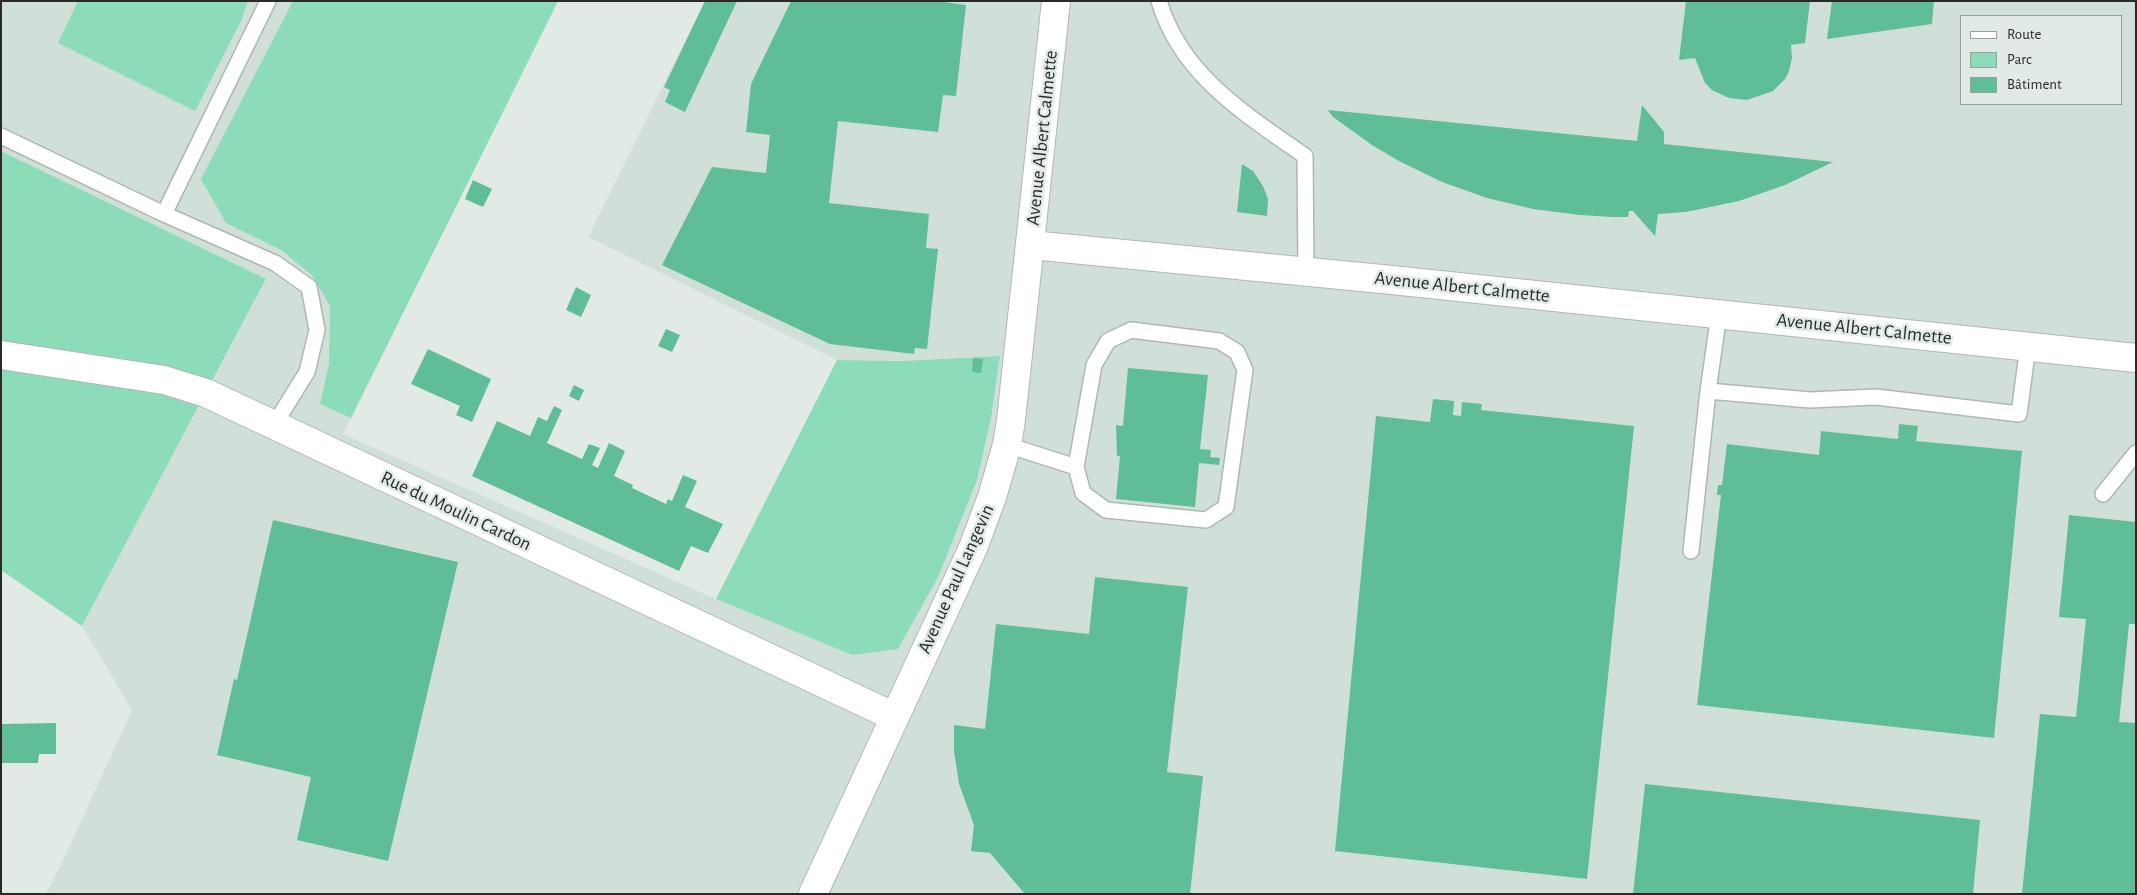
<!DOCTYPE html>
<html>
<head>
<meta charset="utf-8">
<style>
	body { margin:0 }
	#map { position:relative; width:2137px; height:895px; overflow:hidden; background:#e2eae6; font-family:"Alegreya Sans",sans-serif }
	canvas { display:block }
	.frame { position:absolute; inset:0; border:2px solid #282b2a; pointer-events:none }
	.legend { position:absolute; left:1960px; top:15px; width:162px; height:90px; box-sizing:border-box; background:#e2eae6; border:1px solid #989e9b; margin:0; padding:6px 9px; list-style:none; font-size:15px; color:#282b2a }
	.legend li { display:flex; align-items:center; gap:10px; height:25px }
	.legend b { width:25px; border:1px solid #989e9b }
</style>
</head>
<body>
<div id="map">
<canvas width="2137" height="895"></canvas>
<div class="frame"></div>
<ul class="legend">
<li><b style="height:6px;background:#fff"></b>Route</li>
<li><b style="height:14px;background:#8cdcba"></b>Parc</li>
<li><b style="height:14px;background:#5fbe98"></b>Bâtiment</li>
</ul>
</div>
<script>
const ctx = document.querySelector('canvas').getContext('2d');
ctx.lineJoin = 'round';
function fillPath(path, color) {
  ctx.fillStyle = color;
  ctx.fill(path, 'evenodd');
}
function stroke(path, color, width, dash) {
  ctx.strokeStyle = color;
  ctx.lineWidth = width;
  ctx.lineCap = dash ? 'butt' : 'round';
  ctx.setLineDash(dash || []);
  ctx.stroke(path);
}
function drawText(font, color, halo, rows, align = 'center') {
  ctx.font = font + ' "Alegreya Sans",sans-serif';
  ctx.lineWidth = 5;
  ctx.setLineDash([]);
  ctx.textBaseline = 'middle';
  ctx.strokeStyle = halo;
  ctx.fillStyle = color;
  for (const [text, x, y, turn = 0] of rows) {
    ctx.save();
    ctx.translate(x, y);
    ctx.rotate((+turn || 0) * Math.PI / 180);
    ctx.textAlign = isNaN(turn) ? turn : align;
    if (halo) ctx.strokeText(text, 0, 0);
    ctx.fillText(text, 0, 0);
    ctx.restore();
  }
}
fillPath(new Path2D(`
	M 1,1 L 558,1 L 343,434 L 716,599 L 852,655 L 977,480 L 991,419 L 1000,356 L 901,361 L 837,360 L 588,237 L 705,1 L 2136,1 L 2136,894 L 46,894 L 66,854 L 132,710 L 82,626 L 266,280 L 1,151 ZM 1961,16 L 2121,16 L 2121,104 L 1961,104 Z`), '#d0e0d8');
fillPath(new Path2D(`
	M 78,1 L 248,1 L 241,21 L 195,111 L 58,43 Z
	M 293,1 L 558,1 L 351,418 L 320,404 L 329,364 L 330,306 L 312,275 L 281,250 L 226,223 L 201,179 Z
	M 1,151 L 266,279 L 82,626 L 1,570 Z
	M 1000,356 L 991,419 L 977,480 L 938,577 L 898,649 L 852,655 L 716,599 L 837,360 L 901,361 Z`), '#8cdcba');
fillPath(new Path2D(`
	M 705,1 L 737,1 L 685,112 L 665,102 L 670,90 L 664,87 Z
	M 791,1 L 937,1 L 966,5 L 956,96 L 943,95 L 938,132 L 838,121 L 829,203 L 929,214 L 926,248 L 938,249 L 927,349 L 915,348 L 914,354 L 830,344 L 662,265 L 712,167 L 766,173 L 770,135 L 746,132 L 751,84 Z
	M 1686,1 L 1810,1 L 1805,43 L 1791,45 L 1792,58 L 1789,71 L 1785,79 L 1773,91 L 1747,100 L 1729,98 L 1712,90 L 1705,83 L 1695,58 L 1679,60 Z
	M 1832,1 L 1934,1 L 1932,24 L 1827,39 Z
	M 1642,105 L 1664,132 L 1664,144 L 1833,162 L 1785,185 L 1739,201 L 1686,212 L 1658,214 L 1655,236 L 1633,211 L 1629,211 L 1628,217 L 1612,217 L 1580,215 L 1533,209 L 1487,198 L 1442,182 L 1399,161 L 1372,145 L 1333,117 L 1328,110 L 1637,141 Z
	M 1242,164 L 1253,171 L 1263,186 L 1268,199 L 1267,216 L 1237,212 Z
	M 473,180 L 492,189 L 483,207 L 465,199 Z
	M 576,287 L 591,295 L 581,317 L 566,310 Z
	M 666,329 L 680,335 L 672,352 L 658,346 Z
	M 428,349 L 491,379 L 472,422 L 456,415 L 460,406 L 411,384 Z
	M 973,358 L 983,359 L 981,373 L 972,372 Z
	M 1128,368 L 1208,375 L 1200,449 L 1211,450 L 1210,457 L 1220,458 L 1219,465 L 1199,463 L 1195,507 L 1116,499 L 1120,456 L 1117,456 L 1116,425 L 1123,426 Z
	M 574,385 L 584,390 L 579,401 L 569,396 Z
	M 1433,399 L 1454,401 L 1453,415 L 1461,416 L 1462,402 L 1482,404 L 1481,410 L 1634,426 L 1587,879 L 1335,851 L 1376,416 L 1430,422 Z
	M 554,406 L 562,410 L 547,443 L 582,459 L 589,444 L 600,448 L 592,465 L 598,468 L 609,443 L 625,451 L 614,476 L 633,485 L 632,488 L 666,504 L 668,499 L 672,501 L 683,475 L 697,481 L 685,507 L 723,524 L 708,553 L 691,546 L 679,571 L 472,476 L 497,421 L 530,436 L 538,417 L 547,421 Z
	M 1899,424 L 1918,426 L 1916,441 L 2022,451 L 1994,738 L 1697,705 L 1721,495 L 1717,495 L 1718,485 L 1722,485 L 1727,444 L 1819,455 L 1821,431 L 1898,439 Z
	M 2069,515 L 2136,522 L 2136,624 L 2129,624 L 2119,722 L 2136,723 L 2136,894 L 2022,894 L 2040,714 L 2076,717 L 2086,619 L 2059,617 Z
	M 273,520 L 458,562 L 388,861 L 297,840 L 311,777 L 217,755 L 234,679 L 237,680 Z
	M 1095,577 L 1188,587 L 1167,772 L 1203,776 L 1190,894 L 1025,894 L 990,853 L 971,851 L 974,825 L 959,784 L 954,751 L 954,725 L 985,729 L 996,624 L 1089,634 Z
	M 56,723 L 56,754 L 39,754 L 38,763 L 1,763 L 1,724 Z
	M 1645,784 L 1980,820 L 1973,894 L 1633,894 Z`), '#5fbe98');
const service = new Path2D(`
	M 1159,1 C 1181,75 1245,114 1305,156 L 1306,272
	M 1,136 L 164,214 L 268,1
	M 164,214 L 275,263 L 309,287 L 317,330 L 307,372 L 274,425
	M 1719,314 L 1708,391 L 1810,400 L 1876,397 L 2019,414 L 2028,346
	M 1007,445 L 1076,467 L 1083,493 L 1106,510 L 1206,520 L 1226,507 L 1245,370 L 1237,352 L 1219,341 L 1131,330 L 1108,341 L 1094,365 L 1076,467
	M 2103,494 L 2136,453
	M 1691,551 L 1708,391`);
const minor = new Path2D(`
	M 1031,245 L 1392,280 L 2136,358
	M 1,355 L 164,380 L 206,393 L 895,717
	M 813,894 L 973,548 L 992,497 L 1007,445 L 1011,420 L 1056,1`);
stroke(service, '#afb7b3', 18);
stroke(minor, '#afb7b3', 30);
stroke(service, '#fff', 15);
stroke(minor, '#fff', 28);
drawText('19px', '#282b2a', '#e2eae6', [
	["Avenue Albert Calmette",1042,138,-84],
	["Avenue Albert Calmette",1462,287,6],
	["Avenue Albert Calmette",1864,329,6],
	["Rue du Moulin Cardon",456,511,25],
	["Avenue Paul Langevin",956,579,-66]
]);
</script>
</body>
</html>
